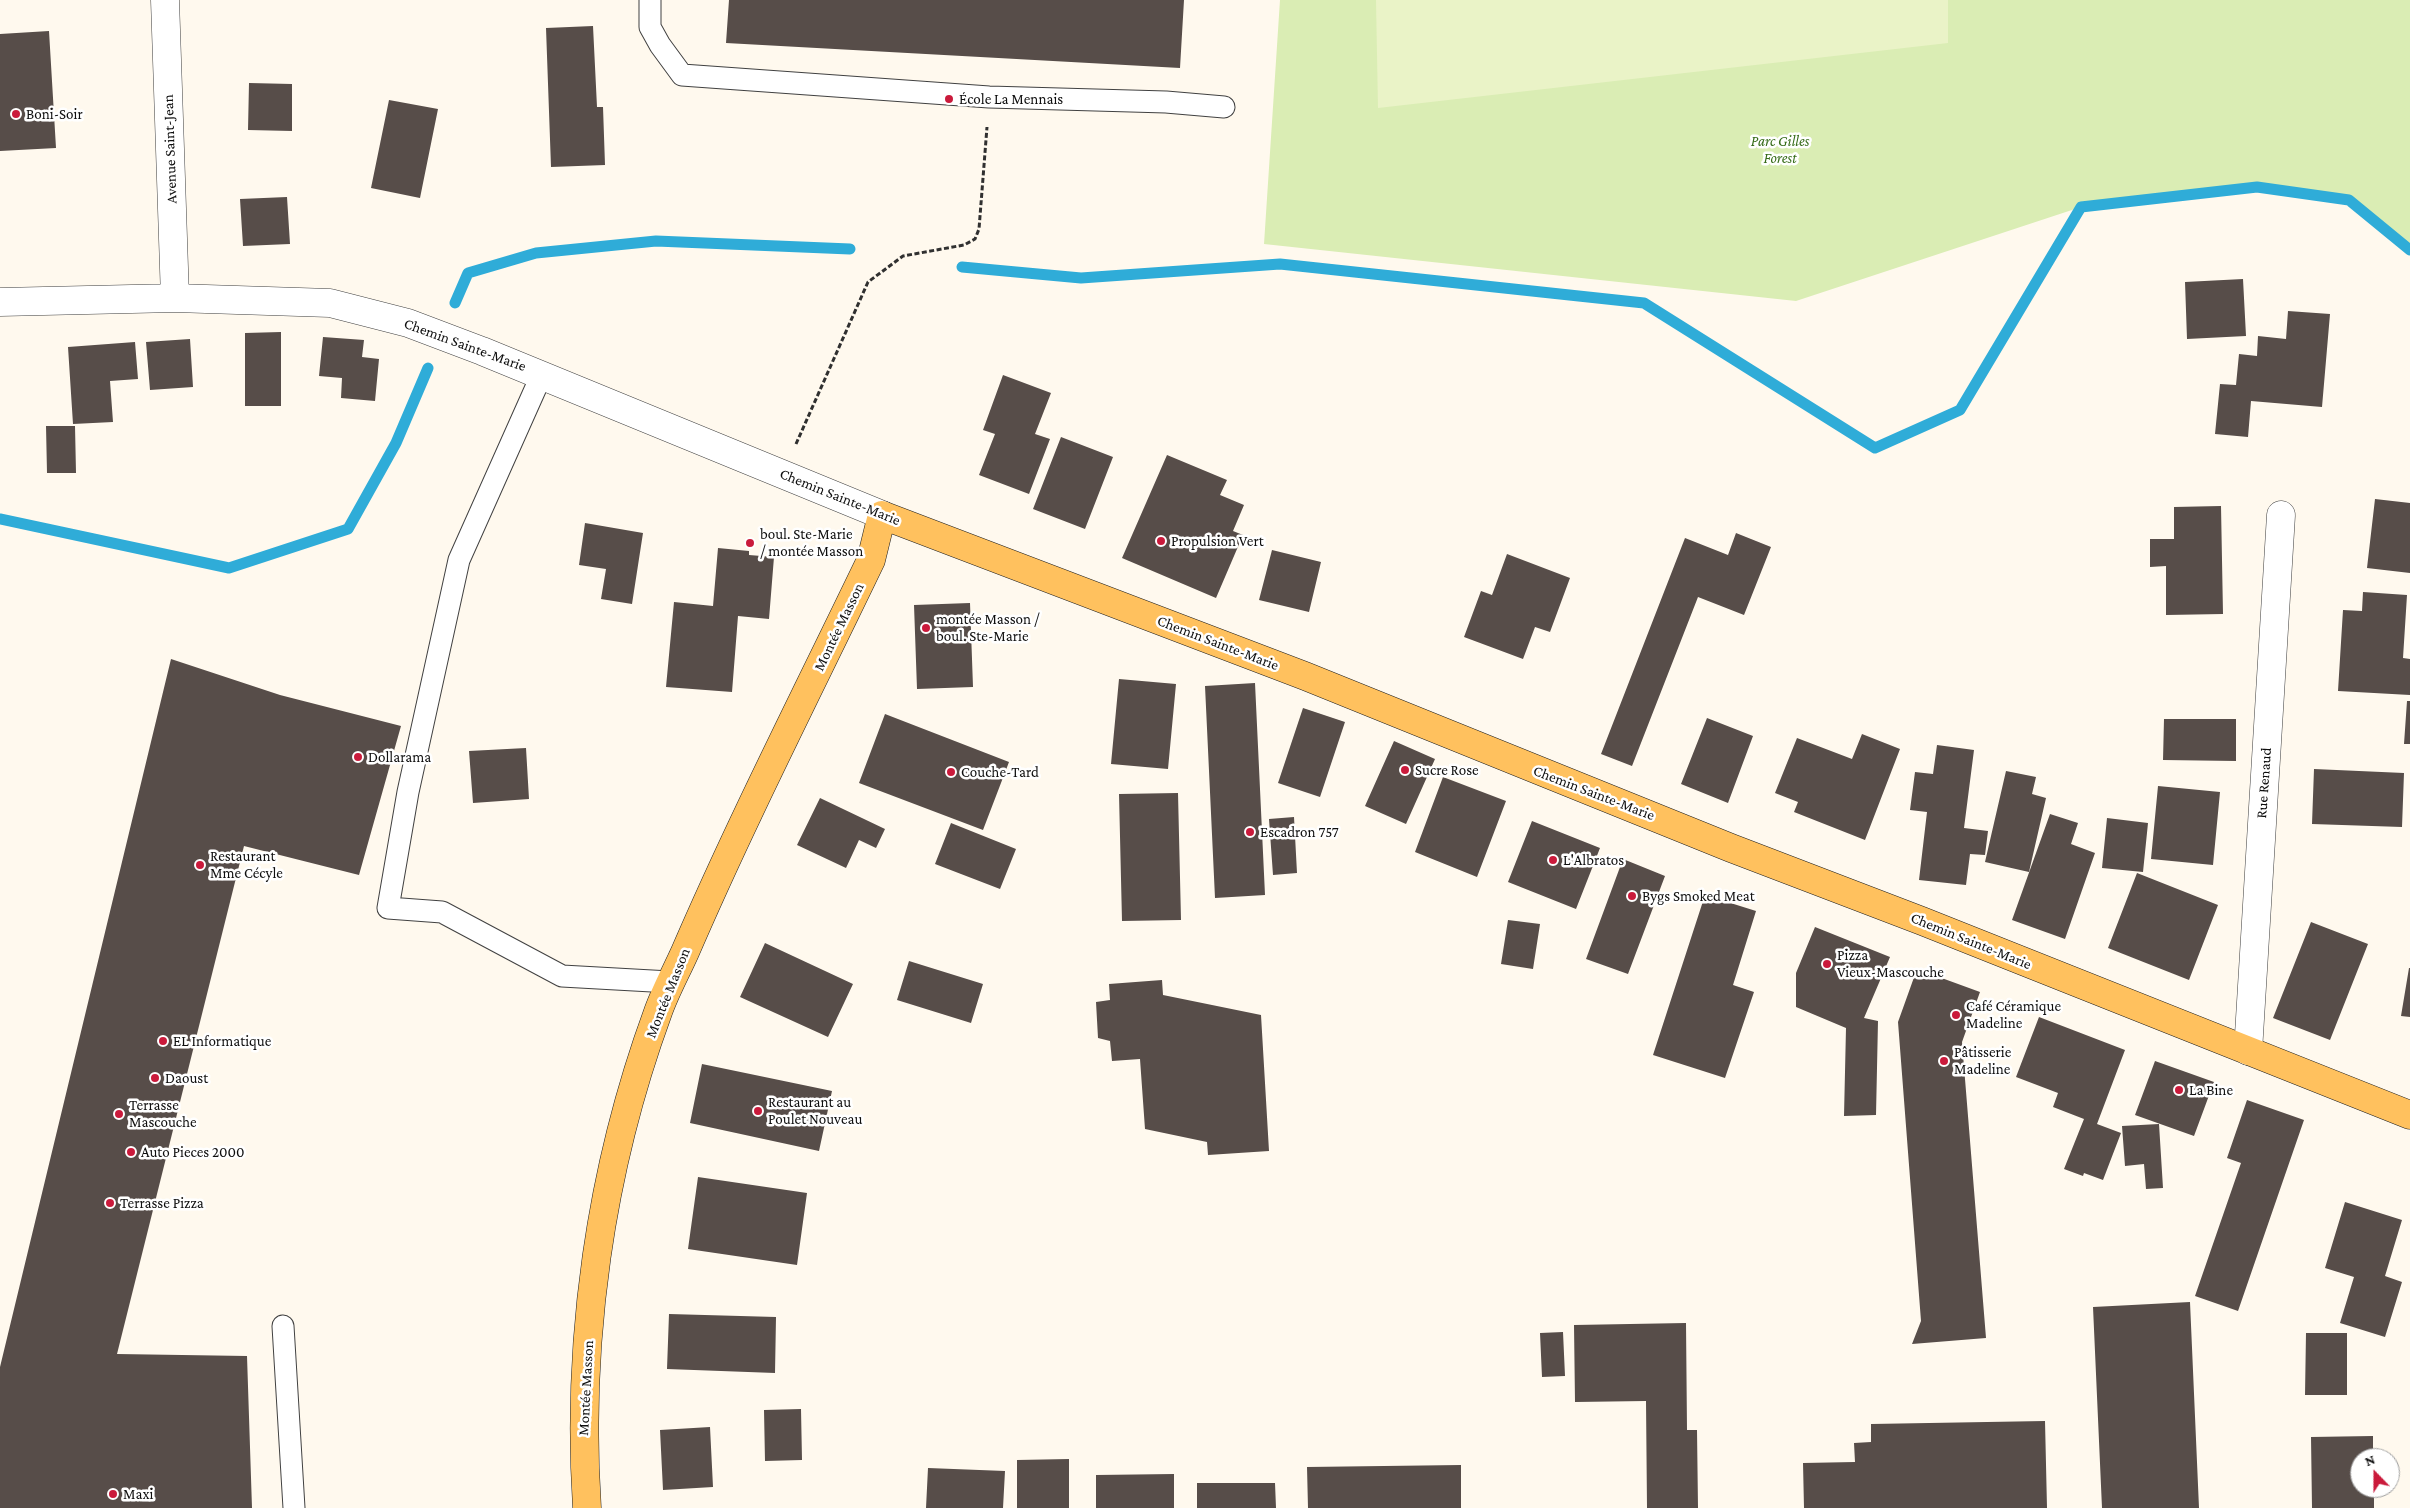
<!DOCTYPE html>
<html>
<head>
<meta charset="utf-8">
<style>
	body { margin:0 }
	#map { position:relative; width:2410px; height:1508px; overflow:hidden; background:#fff9ee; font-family:"Crimson Pro",serif }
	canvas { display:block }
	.north { position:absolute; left:2350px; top:1448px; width:50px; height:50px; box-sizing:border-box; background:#fff; border:1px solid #9f9f9f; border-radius:50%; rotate:338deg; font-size:14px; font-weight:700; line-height:20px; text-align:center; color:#0e0e0e }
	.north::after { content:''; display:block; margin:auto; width:18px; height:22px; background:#ca1a3b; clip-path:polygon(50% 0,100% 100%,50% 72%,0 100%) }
</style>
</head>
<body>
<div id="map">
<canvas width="2410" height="1508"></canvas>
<div class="north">N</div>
</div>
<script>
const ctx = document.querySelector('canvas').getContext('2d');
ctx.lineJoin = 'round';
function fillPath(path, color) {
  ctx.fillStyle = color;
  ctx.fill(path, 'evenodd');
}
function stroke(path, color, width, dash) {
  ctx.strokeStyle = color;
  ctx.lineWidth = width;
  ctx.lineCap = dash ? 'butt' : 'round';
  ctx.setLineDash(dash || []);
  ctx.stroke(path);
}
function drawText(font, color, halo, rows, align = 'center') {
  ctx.font = font + ' "Crimson Pro",serif';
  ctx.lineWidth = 5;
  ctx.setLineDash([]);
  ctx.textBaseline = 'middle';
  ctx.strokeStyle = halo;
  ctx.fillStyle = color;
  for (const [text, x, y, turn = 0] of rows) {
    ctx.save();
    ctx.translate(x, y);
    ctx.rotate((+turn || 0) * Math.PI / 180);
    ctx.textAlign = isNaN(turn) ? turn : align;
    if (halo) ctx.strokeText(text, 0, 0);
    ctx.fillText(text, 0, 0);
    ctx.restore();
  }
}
fillPath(new Path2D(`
	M 1280,0 L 2410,0 L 2410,250 L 2349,200 L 2257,187 L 2081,207 L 1796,301 L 1264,244 Z`), '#daedb4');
fillPath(new Path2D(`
	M 1376,0 L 1948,0 L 1948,43 L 1378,108 Z`), '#eaf3c7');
stroke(new Path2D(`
	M 962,267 L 1081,278 L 1280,264 L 1644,303 L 1875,448 L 1960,410 L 2081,207 L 2257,187 L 2349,200 L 2410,250
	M 455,303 L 468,273 L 536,253 L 656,241 L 850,249
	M 0,519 L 229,568 L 348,529 L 396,443 L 428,368`), '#2facd8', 11);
fillPath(new Path2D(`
	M 729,0 L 1184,0 L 1180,68 L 726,43 Z
	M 593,26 L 597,107 L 603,107 L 605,165 L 551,167 L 546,28 Z
	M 49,31 L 56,148 L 0,151 L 0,34 Z
	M 249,83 L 292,84 L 292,131 L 248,130 Z
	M 389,100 L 438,109 L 420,198 L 371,188 Z
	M 287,197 L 290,244 L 243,246 L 240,199 Z
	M 2243,279 L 2246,336 L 2187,339 L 2185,282 Z
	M 2288,311 L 2330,314 L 2322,407 L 2251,401 L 2248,437 L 2215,434 L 2220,384 L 2236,385 L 2239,354 L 2257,356 L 2258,336 L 2286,339 Z
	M 281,332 L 281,406 L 245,406 L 245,333 Z
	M 323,337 L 364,340 L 362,357 L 379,359 L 375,401 L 341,398 L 342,378 L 319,376 Z
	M 190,339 L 193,387 L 150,390 L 146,342 Z
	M 135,342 L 138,379 L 110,381 L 113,422 L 73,424 L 68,347 Z
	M 1003,375 L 1051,393 L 1035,434 L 1050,439 L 1029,494 L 979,475 L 995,434 L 983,430 Z
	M 46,426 L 75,426 L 76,473 L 47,473 Z
	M 1061,437 L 1113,457 L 1085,529 L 1033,509 Z
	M 1167,455 L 1227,480 L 1220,495 L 1244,505 L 1233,531 L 1243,535 L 1216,598 L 1122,558 Z
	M 2375,499 L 2410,503 L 2410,573 L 2367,568 Z
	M 2221,506 L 2223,614 L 2166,615 L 2166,566 L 2150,567 L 2150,539 L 2174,539 L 2174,507 Z
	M 585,523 L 643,533 L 632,604 L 601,599 L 606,569 L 579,565 Z
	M 1736,533 L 1771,547 L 1744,615 L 1698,597 L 1632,766 L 1601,754 L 1685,538 L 1728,555 Z
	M 718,548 L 749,551 L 749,555 L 774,557 L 769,619 L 738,616 L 732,692 L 666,687 L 674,602 L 713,606 Z
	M 1272,550 L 1321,562 L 1309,612 L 1259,600 Z
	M 1507,554 L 1570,578 L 1550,632 L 1535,627 L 1523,659 L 1464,637 L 1481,591 L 1492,595 Z
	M 2363,592 L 2407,595 L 2403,658 L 2410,659 L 2410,695 L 2338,691 L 2343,610 L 2362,611 Z
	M 970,603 L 973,687 L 917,689 L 914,605 Z
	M 171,659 L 280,695 L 401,726 L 359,875 L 244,846 L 117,1354 L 247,1356 L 252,1508 L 0,1508 L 0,1367 Z
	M 1119,679 L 1176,684 L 1168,769 L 1111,764 Z
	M 1255,683 L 1265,895 L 1215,898 L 1205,686 Z
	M 2407,701 L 2410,701 L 2410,744 L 2404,744 Z
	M 1303,708 L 1345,722 L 1320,797 L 1278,783 Z
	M 885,714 L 1009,762 L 983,830 L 859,783 Z
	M 1707,718 L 1753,736 L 1728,803 L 1681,784 Z
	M 2164,719 L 2236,719 L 2236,761 L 2163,760 Z
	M 1862,734 L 1900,749 L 1865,840 L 1794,812 L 1798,802 L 1775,793 L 1797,738 L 1852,759 Z
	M 1394,741 L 1435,759 L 1406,824 L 1365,806 Z
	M 1937,745 L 1974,750 L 1964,828 L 1988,831 L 1985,855 L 1970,854 L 1966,885 L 1919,880 L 1927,812 L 1910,810 L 1915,772 L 1933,774 Z
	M 526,748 L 529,799 L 473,803 L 469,751 Z
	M 2314,769 L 2404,773 L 2402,827 L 2312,824 Z
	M 2006,771 L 2036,777 L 2032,794 L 2046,798 L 2029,872 L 1985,862 Z
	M 1443,777 L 1506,801 L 1477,877 L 1415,852 Z
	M 2158,786 L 2220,792 L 2213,865 L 2151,859 Z
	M 1178,793 L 1181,920 L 1122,921 L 1119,794 Z
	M 820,798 L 885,829 L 876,848 L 859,840 L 846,868 L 797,845 Z
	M 2050,814 L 2078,823 L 2071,844 L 2095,853 L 2065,939 L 2012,920 Z
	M 1294,817 L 1297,873 L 1273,875 L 1269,819 Z
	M 2107,818 L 2148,823 L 2143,872 L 2102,868 Z
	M 1532,821 L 1600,848 L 1576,909 L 1508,882 Z
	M 951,823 L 1016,849 L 1000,889 L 935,864 Z
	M 1623,859 L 1665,876 L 1628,974 L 1586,959 Z
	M 2137,873 L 2218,905 L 2189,980 L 2108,948 Z
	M 1705,895 L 1756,911 L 1733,985 L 1754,992 L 1725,1078 L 1653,1055 Z
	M 1508,920 L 1540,924 L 1533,969 L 1501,964 Z
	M 2311,922 L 2368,944 L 2330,1040 L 2273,1018 Z
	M 1815,927 L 1890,957 L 1864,1018 L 1878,1021 L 1876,1115 L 1844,1116 L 1846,1028 L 1796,1007 L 1796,973 Z
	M 765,943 L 853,984 L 828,1037 L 740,997 Z
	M 909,961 L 983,984 L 971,1023 L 897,1000 Z
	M 2409,968 L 2410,968 L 2410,1017 L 2401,1016 Z
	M 1917,969 L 1980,992 L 1962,1042 L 1986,1338 L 1912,1344 L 1921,1321 L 1898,1022 Z
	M 1162,980 L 1163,995 L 1261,1015 L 1269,1151 L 1208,1155 L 1207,1142 L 1145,1129 L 1140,1059 L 1112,1061 L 1110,1041 L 1098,1038 L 1096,1002 L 1110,1000 L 1109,984 Z
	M 2039,1017 L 2125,1050 L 2097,1124 L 2121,1133 L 2103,1180 L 2084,1173 L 2083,1176 L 2064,1169 L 2084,1119 L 2053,1107 L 2058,1093 L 2016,1077 Z
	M 2155,1061 L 2214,1082 L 2194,1136 L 2135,1115 Z
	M 702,1064 L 832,1091 L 819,1151 L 690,1123 Z
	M 2247,1100 L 2304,1120 L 2238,1311 L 2195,1296 L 2241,1163 L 2227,1158 Z
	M 2159,1124 L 2163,1188 L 2146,1189 L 2144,1164 L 2125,1166 L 2122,1126 Z
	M 698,1177 L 807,1193 L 797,1265 L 688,1249 Z
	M 2345,1202 L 2402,1220 L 2385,1276 L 2402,1282 L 2385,1337 L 2340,1323 L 2354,1277 L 2325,1268 Z
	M 2190,1302 L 2199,1508 L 2102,1508 L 2093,1307 Z
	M 669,1314 L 776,1317 L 775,1373 L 667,1369 Z
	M 1686,1323 L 1687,1430 L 1697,1430 L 1698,1508 L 1647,1508 L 1646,1401 L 1575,1402 L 1574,1325 Z
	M 1563,1332 L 1565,1376 L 1542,1377 L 1540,1333 Z
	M 2306,1333 L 2347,1333 L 2347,1395 L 2305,1395 Z
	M 801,1409 L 802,1460 L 765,1461 L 764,1410 Z
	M 2045,1421 L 2047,1508 L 1804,1508 L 1803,1463 L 1855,1462 L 1854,1443 L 1871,1442 L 1871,1424 Z
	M 710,1427 L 713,1487 L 663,1490 L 660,1430 Z
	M 2373,1436 L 2373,1458 L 2360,1458 L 2360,1488 L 2374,1488 L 2374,1508 L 2312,1508 L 2311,1437 Z
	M 1069,1459 L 1069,1508 L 1017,1508 L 1017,1460 Z
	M 1461,1465 L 1461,1508 L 1308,1508 L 1307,1467 Z
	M 928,1468 L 1005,1471 L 1003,1508 L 926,1508 Z
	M 1174,1474 L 1174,1508 L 1096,1508 L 1096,1475 Z
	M 1197,1483 L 1275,1483 L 1276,1508 L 1197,1508 Z`), '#574d49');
const service = new Path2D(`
	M 650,0 L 650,27 L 660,45 L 682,75 L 989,97 L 1166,102 L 1224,107
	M 542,374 L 459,560 L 408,792 L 388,908 L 442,912 L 562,976 L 670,982
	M 283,1326 L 294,1508`);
const minor = new Path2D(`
	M 2248,1051 L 2281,515`);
const tertiary = new Path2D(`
	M 165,0 L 175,298
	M 0,302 L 175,298 L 330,303 L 408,323 L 482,351 L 882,515`);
const primary = new Path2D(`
	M 587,1508 C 576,1341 600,1170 658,1012 C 665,992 676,972 685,952 C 742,820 808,691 871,560 L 882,515 L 1305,676 L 1731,848 L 1922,921 L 2410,1115`);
stroke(service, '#414141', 23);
stroke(minor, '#414141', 29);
stroke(tertiary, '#414141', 29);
stroke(primary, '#1f1f1f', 29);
stroke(new Path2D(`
	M 796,444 L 868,282 L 903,256 L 964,245 L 975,239 L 979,229 L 987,127`), '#303030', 3, [5, 2.5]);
stroke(service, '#fff', 21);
stroke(minor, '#fff', 28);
stroke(tertiary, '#fff', 28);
stroke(primary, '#ffc15e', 28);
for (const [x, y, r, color] of [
	[949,99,5,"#ca1a3b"],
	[16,114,5,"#ca1a3b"],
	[1161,541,5,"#ca1a3b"],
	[750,543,5,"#ca1a3b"],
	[926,628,5,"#ca1a3b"],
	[358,757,5,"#ca1a3b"],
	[1405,770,5,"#ca1a3b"],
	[951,772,5,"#ca1a3b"],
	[1250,832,5,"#ca1a3b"],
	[1553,860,5,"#ca1a3b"],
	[200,865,5,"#ca1a3b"],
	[1632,896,5,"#ca1a3b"],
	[1827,964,5,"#ca1a3b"],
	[1956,1015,5,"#ca1a3b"],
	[163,1041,5,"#ca1a3b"],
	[1944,1061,5,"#ca1a3b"],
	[155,1078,5,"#ca1a3b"],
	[2179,1090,5,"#ca1a3b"],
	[758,1111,5,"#ca1a3b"],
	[119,1114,5,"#ca1a3b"],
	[131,1152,5,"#ca1a3b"],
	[110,1203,5,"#ca1a3b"],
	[113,1494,5,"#ca1a3b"]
]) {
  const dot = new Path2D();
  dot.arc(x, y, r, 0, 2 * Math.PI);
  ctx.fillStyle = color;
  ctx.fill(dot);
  stroke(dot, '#fff', 2);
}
drawText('15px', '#0e0e0e', '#fff', [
	["École La Mennais",959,99],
	["Boni-Soir",26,114],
	["boul. Ste-Marie",760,534],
	["/ montée Masson",760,551],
	["Propulsion Vert",1171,541],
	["montée Masson /",936,619],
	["boul. Ste-Marie",936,636],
	["Dollarama",368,757],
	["Sucre Rose",1415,770],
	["Couche-Tard",961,772],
	["Escadron 757",1260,832],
	["Restaurant",210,856],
	["Mme Cécyle",210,873],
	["L'Albratos",1563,860],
	["Bygs Smoked Meat",1642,896],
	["Pizza",1837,955],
	["Vieux-Mascouche",1837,972],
	["Café Céramique",1966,1006],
	["Madeline",1966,1023],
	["EL Informatique",173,1041],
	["Pâtisserie",1954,1052],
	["Madeline",1954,1069],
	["Daoust",165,1078],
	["La Bine",2189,1090],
	["Restaurant au",768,1102],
	["Poulet Nouveau",768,1119],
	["Terrasse",129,1105],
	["Mascouche",129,1122],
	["Auto Pieces 2000",141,1152],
	["Terrasse Pizza",120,1203],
	["Maxi",123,1494]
], 'left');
drawText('italic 15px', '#356b18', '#fff', [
	["Parc Gilles",1780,141],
	["Forest",1780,158]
]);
drawText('15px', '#0e0e0e', '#fff', [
	["Avenue Saint-Jean",170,149,-92],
	["Chemin Sainte-Marie",465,345,20],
	["Chemin Sainte-Marie",840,497,22],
	["Montée Masson",839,627,-64],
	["Chemin Sainte-Marie",1218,643,21],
	["Rue Renaud",2264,783,-86],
	["Chemin Sainte-Marie",1594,793,21],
	["Chemin Sainte-Marie",1971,941,22],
	["Montée Masson",668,993,-68],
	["Montée Masson",586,1388,-87]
]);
</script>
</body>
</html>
